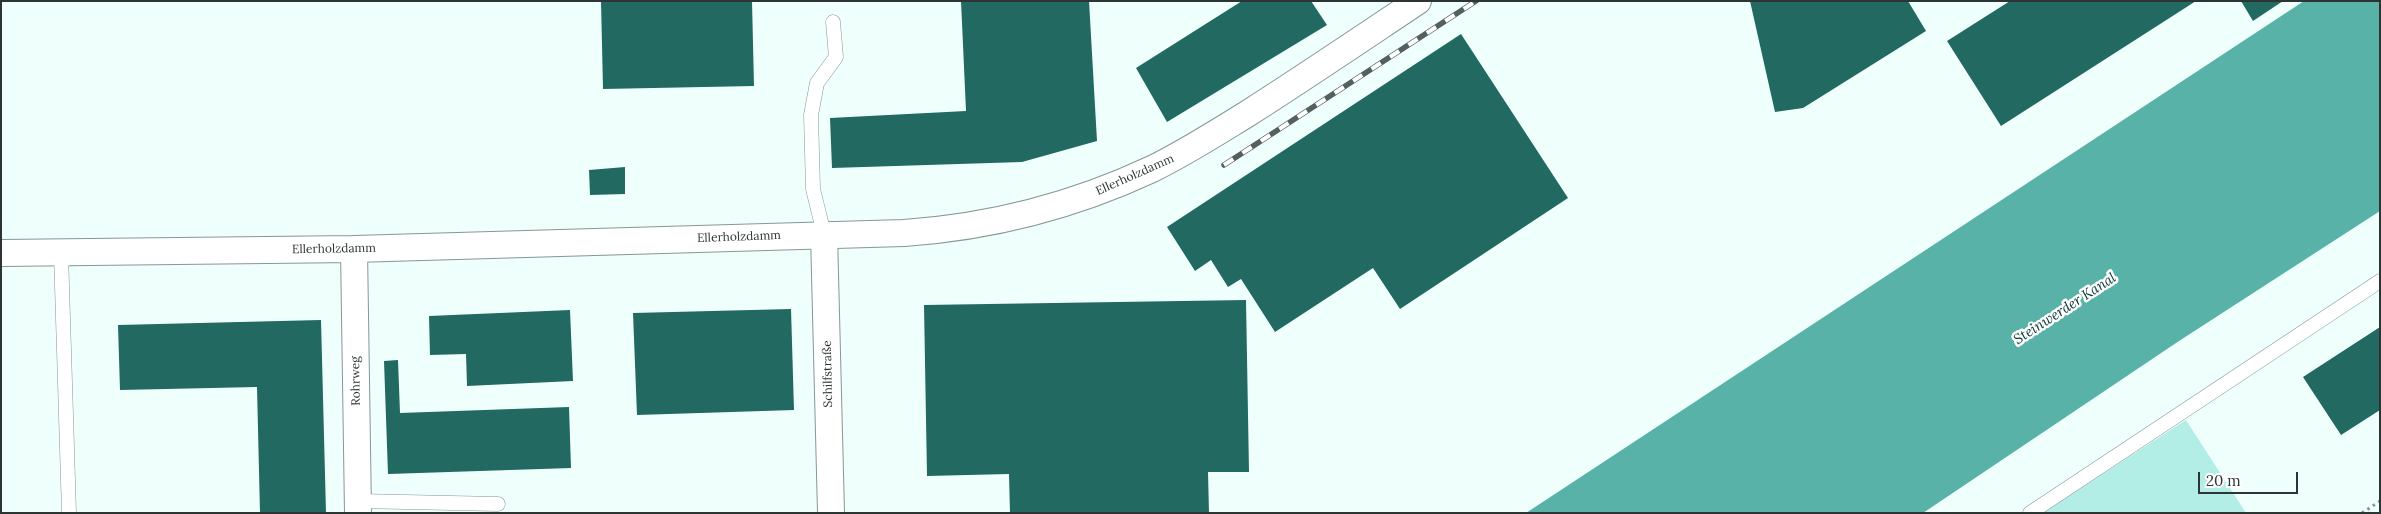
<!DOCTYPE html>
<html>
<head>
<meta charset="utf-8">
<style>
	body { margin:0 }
	#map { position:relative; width:2381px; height:514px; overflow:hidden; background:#eefffc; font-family:Lora,serif }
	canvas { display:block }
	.frame { position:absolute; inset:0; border:2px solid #2d3534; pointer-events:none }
	.scale { position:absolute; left:2198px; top:472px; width:100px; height:22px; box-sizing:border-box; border:2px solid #2d3534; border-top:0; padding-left:6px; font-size:15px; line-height:18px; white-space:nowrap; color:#2d3534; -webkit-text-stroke:4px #fff; paint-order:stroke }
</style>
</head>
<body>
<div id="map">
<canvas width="2381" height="514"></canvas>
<div class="frame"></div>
<div class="scale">20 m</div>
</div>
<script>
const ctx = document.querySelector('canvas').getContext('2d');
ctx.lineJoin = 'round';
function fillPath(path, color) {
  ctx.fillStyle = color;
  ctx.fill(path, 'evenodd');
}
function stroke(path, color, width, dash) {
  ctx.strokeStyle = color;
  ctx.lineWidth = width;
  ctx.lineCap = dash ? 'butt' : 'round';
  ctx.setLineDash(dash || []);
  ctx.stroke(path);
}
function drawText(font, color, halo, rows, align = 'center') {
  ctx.font = font + ' Lora,serif';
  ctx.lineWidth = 5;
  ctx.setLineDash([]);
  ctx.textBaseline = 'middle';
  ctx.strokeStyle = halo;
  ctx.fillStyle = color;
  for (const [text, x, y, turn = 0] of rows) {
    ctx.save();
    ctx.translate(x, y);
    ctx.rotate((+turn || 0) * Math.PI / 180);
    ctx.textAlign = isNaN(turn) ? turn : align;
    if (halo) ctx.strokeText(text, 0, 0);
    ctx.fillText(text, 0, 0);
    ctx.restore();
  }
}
fillPath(new Path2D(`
	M 2186,420 L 2246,513 L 2042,513 Z`), '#b2eee6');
fillPath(new Path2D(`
	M 2304,1 L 2380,1 L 2380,211 L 2179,341 L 1923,513 L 1526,513 Z`), '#58b2a7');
fillPath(new Path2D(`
	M 601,1 L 752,1 L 754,86 L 603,89 Z
	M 961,1 L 1089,1 L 1097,141 L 1022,162 L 832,168 L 830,118 L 966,111 Z
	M 1242,1 L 1311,1 L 1327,25 L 1167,122 L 1136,68 Z
	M 1750,1 L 1908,1 L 1926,31 L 1803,108 L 1775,112 Z
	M 2010,1 L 2196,1 L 2001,126 L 1947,41 Z
	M 2241,1 L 2283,1 L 2253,21 Z
	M 1461,34 L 1568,198 L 1400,309 L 1373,268 L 1275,332 L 1241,279 L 1228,287 L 1211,260 L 1195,271 L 1167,227 Z
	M 625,167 L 625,194 L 590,195 L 589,170 Z
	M 1246,300 L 1249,472 L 1208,472 L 1209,513 L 1010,513 L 1009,474 L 927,476 L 924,305 Z
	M 791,309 L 794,410 L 637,415 L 633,313 Z
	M 570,310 L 573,381 L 467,386 L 466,354 L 430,355 L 429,316 Z
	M 321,320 L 326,513 L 260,513 L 257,387 L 120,390 L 118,325 Z
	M 2380,327 L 2380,410 L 2341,435 L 2303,377 Z
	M 398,360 L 400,413 L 569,407 L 571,468 L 388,474 L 384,361 Z`), '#226961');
const lane = new Path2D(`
	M 824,234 L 813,189 L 811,115 L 817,83 L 836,57 L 833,22
	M 61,253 L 69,513
	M 358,501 L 498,504
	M 2030,513 L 2380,281`);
const street = new Path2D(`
	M 824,234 L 831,513
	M 354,249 L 358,513
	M 1,253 L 354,249 L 904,233 C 991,227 1073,206 1152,169 C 1185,153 1216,133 1247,114 C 1305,77 1361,39 1418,1`);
stroke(lane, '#859895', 15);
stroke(street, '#859895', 28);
stroke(new Path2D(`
	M 2362,513 L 2380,501`), '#899593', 3, [2.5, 4]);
stroke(lane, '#fff', 14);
stroke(street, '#fff', 26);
const rail = new Path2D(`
	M 1224,165 L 1476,1`);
stroke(rail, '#555f5e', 5.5);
stroke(rail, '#fff', 4, [11]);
drawText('12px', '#2d3534', '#fff', [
	["Ellerholzdamm",1135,175,-24],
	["Ellerholzdamm",739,237,-2],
	["Ellerholzdamm",334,249,-1],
	["Schilfstraße",828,374,-91],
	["Rohrweg",356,381,-91]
]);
drawText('italic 14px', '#083530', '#fff', [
	["Steinwerder Kanal",2065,309,-33]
]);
</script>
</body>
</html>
